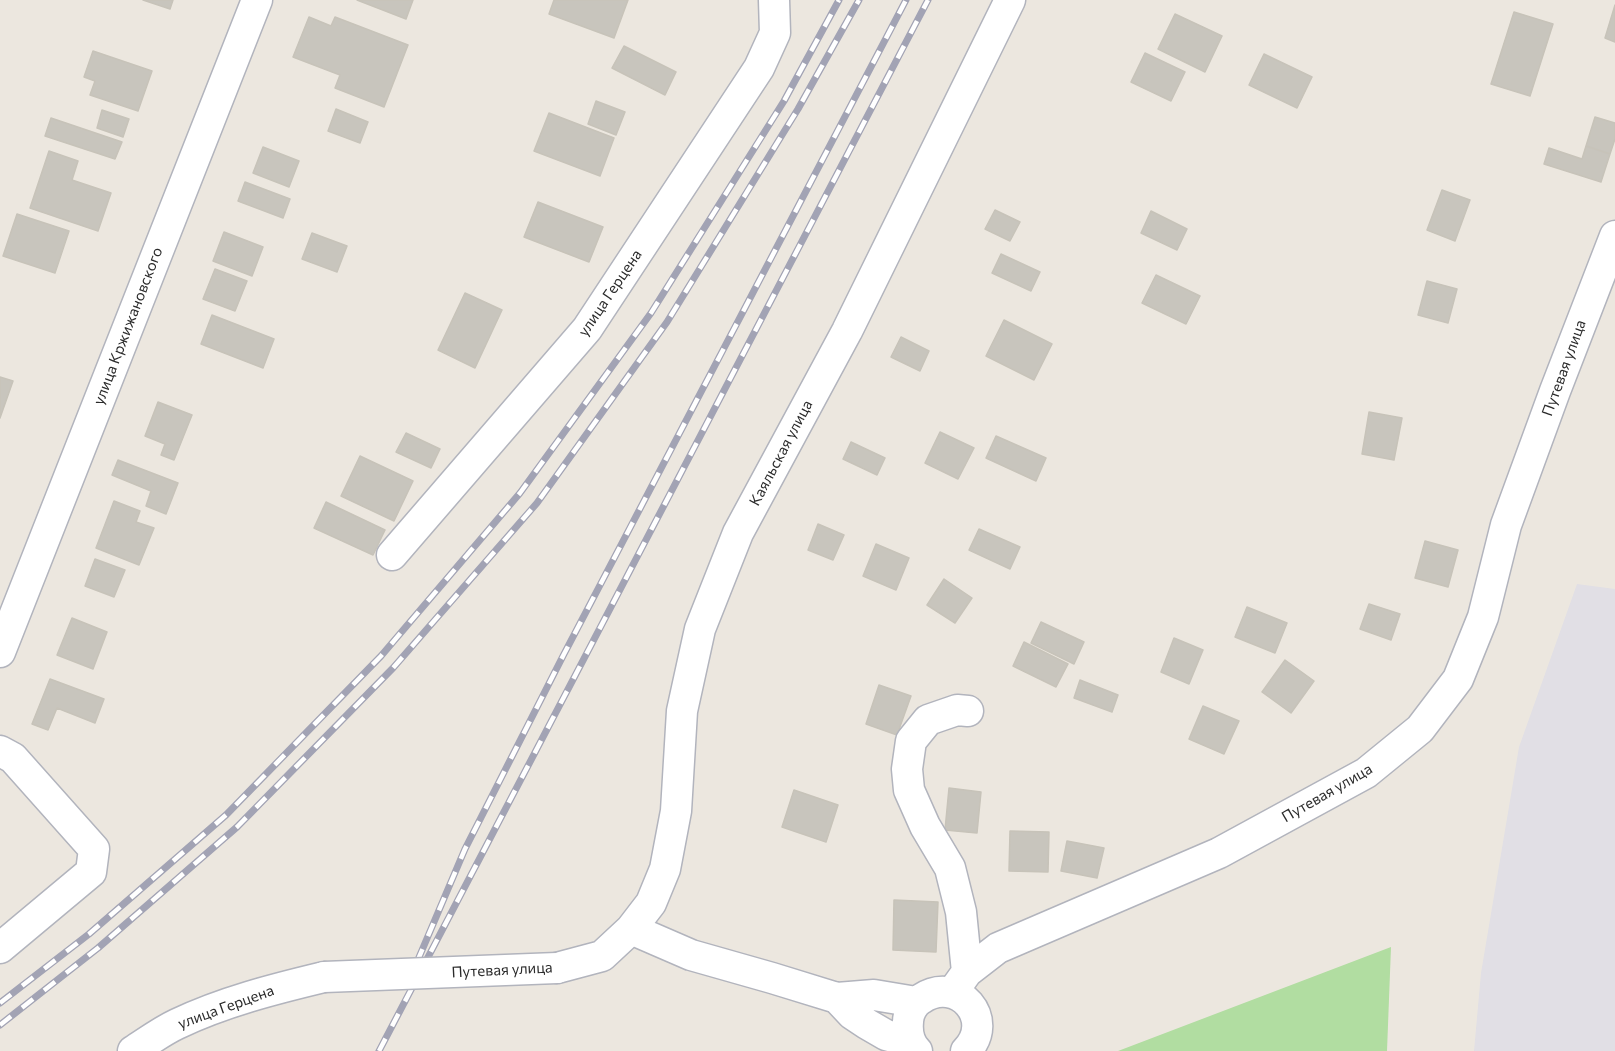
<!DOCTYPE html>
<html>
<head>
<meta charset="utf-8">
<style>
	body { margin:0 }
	canvas { display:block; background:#ece7df }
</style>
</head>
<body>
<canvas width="1615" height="1051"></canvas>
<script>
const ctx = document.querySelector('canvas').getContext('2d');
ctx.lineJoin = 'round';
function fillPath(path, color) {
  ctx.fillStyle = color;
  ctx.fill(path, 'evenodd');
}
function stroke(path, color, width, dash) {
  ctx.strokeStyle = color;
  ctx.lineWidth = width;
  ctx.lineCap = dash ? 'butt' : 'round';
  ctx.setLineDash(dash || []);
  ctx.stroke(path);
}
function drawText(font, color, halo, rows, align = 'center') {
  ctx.font = font + ' Commissioner,sans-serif';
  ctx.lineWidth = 6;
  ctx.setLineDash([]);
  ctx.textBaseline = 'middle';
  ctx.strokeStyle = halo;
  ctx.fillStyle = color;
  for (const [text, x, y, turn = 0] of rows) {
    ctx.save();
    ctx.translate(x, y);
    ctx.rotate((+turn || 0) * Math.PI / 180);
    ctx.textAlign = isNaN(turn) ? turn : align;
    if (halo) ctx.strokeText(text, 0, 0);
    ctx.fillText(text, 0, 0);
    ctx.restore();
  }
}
fillPath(new Path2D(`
	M 1577,584 L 1615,589 L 1615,1051 L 1474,1051 L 1481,973 L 1519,747 Z`), '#e1dfe5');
fillPath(new Path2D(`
	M 1391,947 L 1387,1051 L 1118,1051 Z`), '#b1dda1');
const building = new Path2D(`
	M 143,0 L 173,0 L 170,9 Z
	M 357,0 L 413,0 L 406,19 Z
	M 554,0 L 628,0 L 614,38 L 549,14 Z
	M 1615,5 L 1615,42 L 1605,38 Z
	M 1514,12 L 1553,24 L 1530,96 L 1491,84 Z
	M 1175,14 L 1222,36 L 1205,72 L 1158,49 Z
	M 309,17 L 331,26 L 335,17 L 408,45 L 384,107 L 335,88 L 340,75 L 293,57 Z
	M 624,46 L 676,72 L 665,95 L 612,68 Z
	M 93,51 L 152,71 L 138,111 L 90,95 L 95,81 L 84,77 Z
	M 1145,53 L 1185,72 L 1171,101 L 1131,82 Z
	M 1264,54 L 1312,77 L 1297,108 L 1249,85 Z
	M 596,101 L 625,112 L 616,135 L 588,124 Z
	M 336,109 L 368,122 L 360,143 L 328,131 Z
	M 102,110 L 129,119 L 123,137 L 97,128 Z
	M 549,113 L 614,138 L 600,176 L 534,151 Z
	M 1595,117 L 1615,123 L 1615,139 L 1610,154 L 1586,146 Z
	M 51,118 L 122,142 L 115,159 L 45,136 Z
	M 1586,146 L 1610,154 L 1601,182 L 1544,164 L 1549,148 L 1582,159 Z
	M 263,147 L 299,161 L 289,187 L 253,173 Z
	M 49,151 L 78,161 L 72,180 L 111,193 L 98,231 L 30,208 Z
	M 245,182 L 290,199 L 283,218 L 238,201 Z
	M 1442,190 L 1470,200 L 1455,241 L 1427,230 Z
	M 538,202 L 603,227 L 589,262 L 524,237 Z
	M 995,210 L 1020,222 L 1010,241 L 985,229 Z
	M 1151,211 L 1187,229 L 1177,250 L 1141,233 Z
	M 17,214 L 69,231 L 55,273 L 3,256 Z
	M 224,232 L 263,247 L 252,276 L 213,261 Z
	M 312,233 L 347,246 L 337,272 L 302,259 Z
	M 1001,254 L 1040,272 L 1031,291 L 992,273 Z
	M 215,269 L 247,281 L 235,311 L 203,299 Z
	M 1156,275 L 1200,296 L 1186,324 L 1142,303 Z
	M 1427,281 L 1457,289 L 1448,323 L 1418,315 Z
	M 465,293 L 502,310 L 475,368 L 438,350 Z
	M 212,315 L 274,339 L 263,368 L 201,344 Z
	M 1004,320 L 1052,344 L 1034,380 L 986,356 Z
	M 901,337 L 929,351 L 920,371 L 891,357 Z
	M 0,377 L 13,381 L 0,418 Z
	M 158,402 L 192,415 L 174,460 L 161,455 L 165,444 L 145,436 Z
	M 1369,412 L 1402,418 L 1394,460 L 1362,454 Z
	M 940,432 L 974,448 L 958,479 L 925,463 Z
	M 406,433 L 440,449 L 431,468 L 396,452 Z
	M 996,436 L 1046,458 L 1036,481 L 986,458 Z
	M 851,442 L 885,458 L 877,475 L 843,459 Z
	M 360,456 L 413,481 L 394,521 L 341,496 Z
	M 118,460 L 178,483 L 166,514 L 146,506 L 151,491 L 112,475 Z
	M 114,501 L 140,511 L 136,522 L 154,528 L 139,565 L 96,548 Z
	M 326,502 L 385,530 L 373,555 L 314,528 Z
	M 818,524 L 844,535 L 833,560 L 808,550 Z
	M 979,529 L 1020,547 L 1010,569 L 969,550 Z
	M 1425,541 L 1458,550 L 1448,587 L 1415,578 Z
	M 876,544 L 909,558 L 896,590 L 863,576 Z
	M 95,559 L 125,570 L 114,597 L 85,586 Z
	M 944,579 L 972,598 L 955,623 L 927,605 Z
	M 1369,604 L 1400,614 L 1391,640 L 1360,629 Z
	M 1247,607 L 1287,623 L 1275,653 L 1235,637 Z
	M 72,618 L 107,632 L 93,669 L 57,655 Z
	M 1041,622 L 1084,642 L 1074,664 L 1031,643 Z
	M 1174,638 L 1203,650 L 1189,684 L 1161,672 Z
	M 1024,642 L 1068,664 L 1056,687 L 1013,666 Z
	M 1285,660 L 1314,681 L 1291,713 L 1262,692 Z
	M 50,679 L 104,699 L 95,723 L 57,708 L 48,730 L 32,724 Z
	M 1080,680 L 1118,695 L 1112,712 L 1074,698 Z
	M 879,685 L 911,696 L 897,735 L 866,724 Z
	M 1203,706 L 1239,721 L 1224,754 L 1189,739 Z
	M 949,788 L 981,792 L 977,833 L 945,830 Z
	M 794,790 L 838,805 L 826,842 L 782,827 Z
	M 1010,831 L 1049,832 L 1048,872 L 1009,871 Z
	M 1067,841 L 1104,848 L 1097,878 L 1061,871 Z
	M 894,900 L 938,902 L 936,952 L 893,950 Z`);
fillPath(building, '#c8c5bd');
stroke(building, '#c7c3b9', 1.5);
const minor = new Path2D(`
	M 392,555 L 587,329 L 759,68 L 775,33 L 774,0
	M 0,652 L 257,0
	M 0,751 L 13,758 L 94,849 L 91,872 L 0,948
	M 631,929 L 651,903 L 665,869 L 676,811 L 682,711 L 700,629 L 738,533 L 847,331 L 1010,0
	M 557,968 L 602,956 L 631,929 L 691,955 L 772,978 L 837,998 L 852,1014 L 867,1024 L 886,1035 L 911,1042
	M 967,972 L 961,912 L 950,868 L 925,826 L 909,790 L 907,769 L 911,741 L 928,720 L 957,710 L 968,711
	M 952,993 L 967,972 L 998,948 L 1219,853 L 1366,773 L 1420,729 L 1458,679 L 1483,617 L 1506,525 L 1555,391 L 1615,236
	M 837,998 L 874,995 L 916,1002
	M 133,1051 C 147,1042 162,1031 177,1024 C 223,1002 274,989 324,977
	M 917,1051 C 909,1043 907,1033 908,1022 C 908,1013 914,1003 921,999 C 958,974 997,1020 966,1051`);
stroke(minor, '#b2b4bd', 33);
stroke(minor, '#fff', 30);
const rail = new Path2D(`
	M 417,962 L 465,849 L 564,654 L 906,0
	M 0,1003 L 89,934 L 226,815 L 381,656 L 520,493 L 651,313 L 784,101 L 839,0
	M 0,1025 L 98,948 L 237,827 L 393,668 L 537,503 L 667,322 L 798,109 L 859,0
	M 379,1051 L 928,0`);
stroke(rail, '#a2a3b4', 7);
stroke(rail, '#fff', 4.5, [14]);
const minorBridge = new Path2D(`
	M 324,977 L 557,968`);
stroke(minorBridge, '#b2b4bd', 33, []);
stroke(minorBridge, '#fff', 30);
drawText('15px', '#2b2b2b', '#fff', [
	["улица Герцена",610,293,-56],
	["улица Кржижановского",128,326,-69],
	["Путевая улица",1564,368,-70],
	["Каяльская улица",781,453,-62],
	["Путевая улица",1327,793,-30],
	["Путевая улица",502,970,-3],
	["улица Герцена",226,1007,-20]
]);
</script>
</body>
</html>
